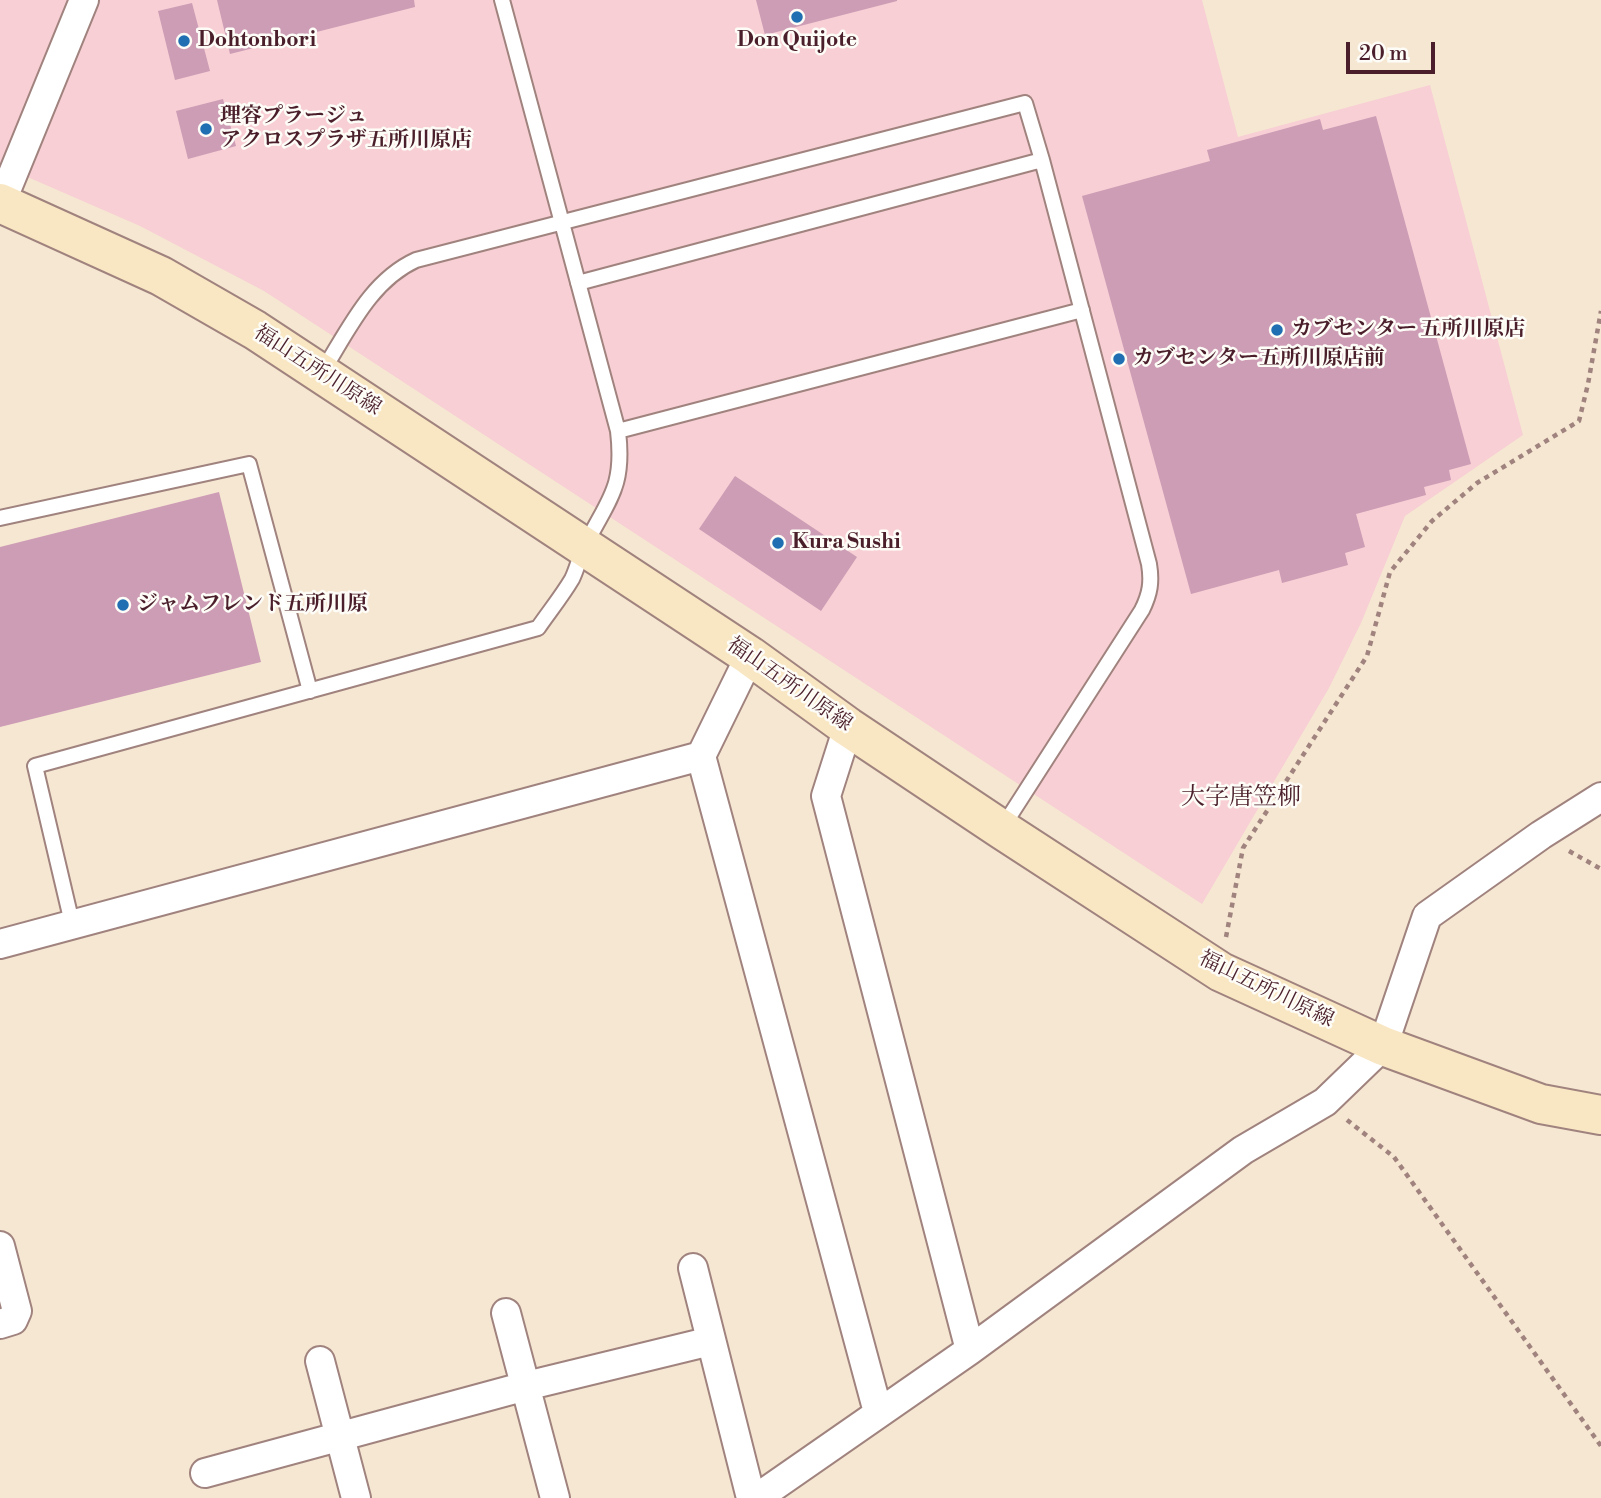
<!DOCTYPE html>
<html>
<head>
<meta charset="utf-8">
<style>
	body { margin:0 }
	#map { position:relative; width:1601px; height:1498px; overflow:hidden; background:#f6e7d2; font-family:"Libre Bodoni",serif }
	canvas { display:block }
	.scale { position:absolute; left:1346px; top:42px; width:89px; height:32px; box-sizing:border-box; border:4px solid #4a1f2b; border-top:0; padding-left:9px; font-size:21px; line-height:24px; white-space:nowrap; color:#4a1f2b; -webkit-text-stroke:5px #fdfcf7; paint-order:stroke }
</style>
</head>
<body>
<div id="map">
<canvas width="1601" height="1498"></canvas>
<div class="scale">20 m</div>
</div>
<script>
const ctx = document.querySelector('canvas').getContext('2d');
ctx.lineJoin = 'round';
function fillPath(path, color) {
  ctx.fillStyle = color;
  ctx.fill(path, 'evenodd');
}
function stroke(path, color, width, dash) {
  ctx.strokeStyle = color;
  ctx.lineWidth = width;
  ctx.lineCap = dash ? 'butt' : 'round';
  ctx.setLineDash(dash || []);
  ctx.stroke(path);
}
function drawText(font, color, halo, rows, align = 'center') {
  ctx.font = font + ' "Libre Bodoni","Noto Serif JP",serif';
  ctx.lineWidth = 5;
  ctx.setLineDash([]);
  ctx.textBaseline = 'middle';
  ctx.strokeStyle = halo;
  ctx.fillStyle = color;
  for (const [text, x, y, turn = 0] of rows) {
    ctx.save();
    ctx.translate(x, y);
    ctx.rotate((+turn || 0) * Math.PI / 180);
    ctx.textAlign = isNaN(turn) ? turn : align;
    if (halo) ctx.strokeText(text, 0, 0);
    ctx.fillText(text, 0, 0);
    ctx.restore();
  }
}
fillPath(new Path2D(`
	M 0,0 L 1202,0 L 1238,137 L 1430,85 L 1523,435 L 1405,516 L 1361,623 L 1329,688 L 1202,904 L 264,291 L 140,226 L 0,165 Z`), '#f7cfd4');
fillPath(new Path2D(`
	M 217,0 L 414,0 L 415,7 L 230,54 Z
	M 756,0 L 897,0 L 897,1 L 765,35 Z
	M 192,3 L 210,71 L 175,80 L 158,11 Z
	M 223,99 L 236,146 L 188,159 L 176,111 Z
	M 1376,116 L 1471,464 L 1449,470 L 1451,480 L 1424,487 L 1426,495 L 1356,514 L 1365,547 L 1345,553 L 1348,565 L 1282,583 L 1279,570 L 1191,594 L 1082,196 L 1210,161 L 1207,150 L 1320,119 L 1323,130 Z
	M 735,476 L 857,557 L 821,611 L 699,529 Z
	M 219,492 L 261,662 L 0,727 L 0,547 Z`), '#cd9cb5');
const service = new Path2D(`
	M 578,283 L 1042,160 L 1149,564 C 1152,582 1150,594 1142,610 L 1002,828
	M 322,372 C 348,331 370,281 416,260 L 1025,103 L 1042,160
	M 618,431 L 1082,310
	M 0,518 L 249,464 L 310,691
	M 72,923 L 35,766 L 538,628 C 549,612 562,596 572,579 C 577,569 579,558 584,548 C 607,500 625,490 618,431 L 502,0`);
const minor = new Path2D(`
	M 1,203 L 84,0
	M 750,656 L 701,756 L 878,1412
	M 848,727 L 826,796 L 970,1350
	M 0,944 L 701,756
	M 0,1246 L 17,1311 L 13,1320 L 0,1324
	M 693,1268 L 751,1498
	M 506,1313 L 555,1498
	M 320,1361 L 356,1498
	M 205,1473 L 526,1386 L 711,1341
	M 757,1498 L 970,1350 L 1243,1150 L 1325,1102 L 1383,1046 L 1427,916 L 1541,835 L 1601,797`);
const secondary = new Path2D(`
	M 0,203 L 161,276 L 255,330 L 750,656 L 848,727 L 1001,829 L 1221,972 L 1383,1046 L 1541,1104 L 1601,1115`);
stroke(service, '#a0837e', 18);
stroke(minor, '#a0837e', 32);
stroke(secondary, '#a0837e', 42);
stroke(new Path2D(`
	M 1569,851 L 1601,869
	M 1226,937 L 1243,848 L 1367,656 L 1390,572 L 1432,521 L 1477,483 L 1579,421 L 1588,384 L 1601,311
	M 1347,1120 L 1394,1157 L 1601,1446`), '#a0837e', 4.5, [5, 5]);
stroke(service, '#fff', 14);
stroke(minor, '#fff', 28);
stroke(secondary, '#f9e7c3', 38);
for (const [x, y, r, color] of [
	[797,17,7,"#1f6fb2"],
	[184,41,7,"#1f6fb2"],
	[206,129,7,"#1f6fb2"],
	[1277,330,7,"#1f6fb2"],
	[1119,359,7,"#1f6fb2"],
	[778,543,7,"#1f6fb2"],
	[123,605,7,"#1f6fb2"]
]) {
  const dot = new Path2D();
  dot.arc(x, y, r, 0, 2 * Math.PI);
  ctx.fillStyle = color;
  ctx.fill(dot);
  stroke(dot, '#fdfcf7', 2.5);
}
drawText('bold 21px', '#4a1f2b', '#fdfcf7', [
	["Dohtonbori",198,41],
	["Don Quijote",797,41,"center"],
	["理容プラージュ",220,117],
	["アクロスプラザ五所川原店",220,141],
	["カブセンター 五所川原店",1291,330],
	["カブセンター五所川原店前",1133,359],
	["Kura Sushi",792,543],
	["ジャムフレンド五所川原",137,605]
], 'left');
drawText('21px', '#4a1f2b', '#fdfcf7', [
	["福山五所川原線",317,371,33],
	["福山五所川原線",789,685,35],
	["福山五所川原線",1266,990,26]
]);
drawText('24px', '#4a1f2b', '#fdfcf7', [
	["大字唐笠柳",1241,798]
]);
</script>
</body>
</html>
